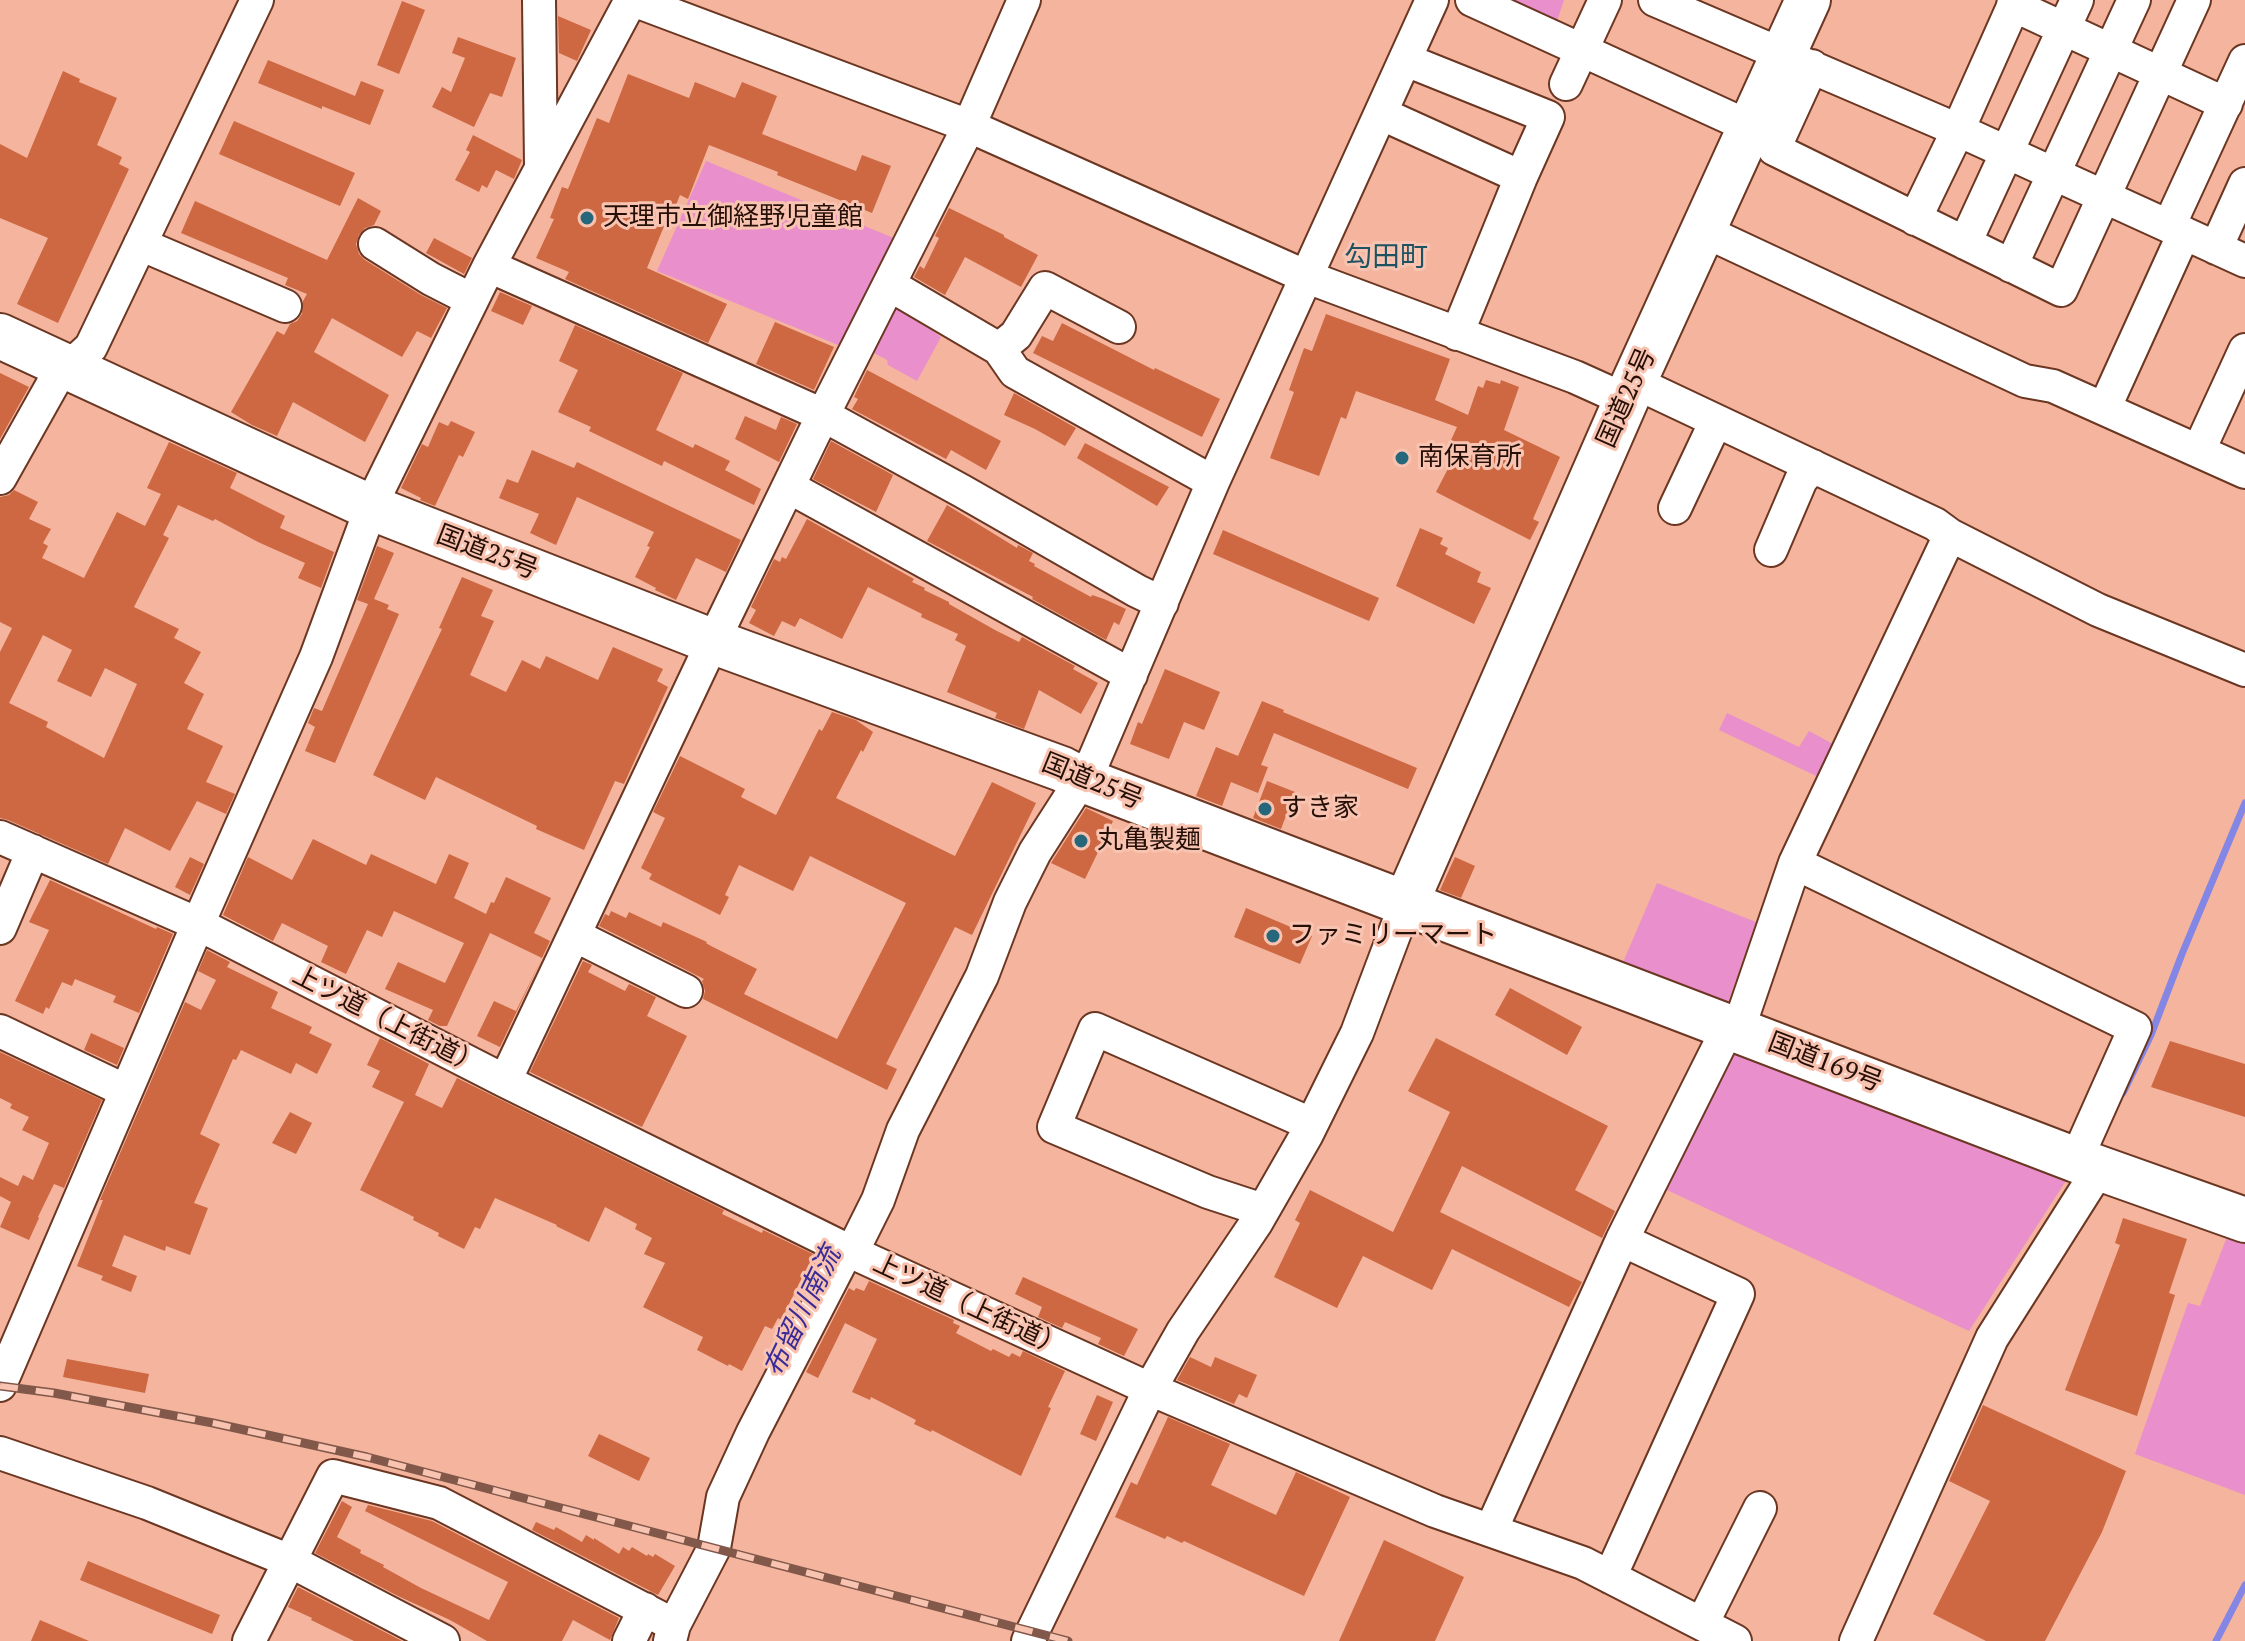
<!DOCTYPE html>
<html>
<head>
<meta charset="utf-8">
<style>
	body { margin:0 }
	canvas { display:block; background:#f4b49d }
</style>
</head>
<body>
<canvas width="2245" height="1641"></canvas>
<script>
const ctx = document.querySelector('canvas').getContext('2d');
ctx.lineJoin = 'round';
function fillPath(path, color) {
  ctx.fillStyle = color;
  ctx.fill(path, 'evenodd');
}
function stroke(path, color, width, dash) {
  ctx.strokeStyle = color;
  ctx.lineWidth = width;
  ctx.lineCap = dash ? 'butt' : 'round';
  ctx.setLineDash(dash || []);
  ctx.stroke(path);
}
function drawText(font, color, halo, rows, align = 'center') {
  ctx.font = font + ' "PT Serif","Noto Sans JP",serif';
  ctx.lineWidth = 6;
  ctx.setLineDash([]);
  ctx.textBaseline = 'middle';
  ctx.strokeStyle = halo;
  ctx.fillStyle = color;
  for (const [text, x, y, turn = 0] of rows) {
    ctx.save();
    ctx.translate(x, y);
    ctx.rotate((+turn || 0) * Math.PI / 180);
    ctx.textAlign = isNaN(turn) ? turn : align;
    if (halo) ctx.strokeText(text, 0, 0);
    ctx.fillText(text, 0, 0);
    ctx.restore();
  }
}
fillPath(new Path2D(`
	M 1504,0 L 1564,0 L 1553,33 Z
	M 706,161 L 901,241 L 848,349 L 657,271 Z
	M 896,300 L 938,322 L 933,331 L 941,337 L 917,381 L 888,365 L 887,360 L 870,351 Z
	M 1727,713 L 1799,747 L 1809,731 L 1846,751 L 1831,783 L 1719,730 Z
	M 1657,883 L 1756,922 L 1724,1014 L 1618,974 Z
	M 1739,1042 L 2071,1173 L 1969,1331 L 1667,1190 Z
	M 2227,1237 L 2245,1243 L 2245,1495 L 2135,1454 L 2188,1303 L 2200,1306 Z`), '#e98fcb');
stroke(new Path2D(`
	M 2123,1093 L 2151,1035 L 2182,954 L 2245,803
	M 2216,1641 L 2245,1585`), '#8386e4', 7);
fillPath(new Path2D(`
	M 402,1 L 425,10 L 399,74 L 377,65 Z
	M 558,16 L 591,30 L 577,61 L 559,53 Z
	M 458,37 L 516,58 L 502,97 L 490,93 L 474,127 L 432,107 L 442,87 L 451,92 L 465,58 L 452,53 Z
	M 268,60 L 355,96 L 361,81 L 384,90 L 370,125 L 322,106 L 322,109 L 258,83 Z
	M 63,71 L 80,79 L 79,82 L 117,98 L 97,145 L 122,157 L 119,164 L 129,169 L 58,323 L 17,304 L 48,238 L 0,218 L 0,144 L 27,158 Z
	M 628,74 L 689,98 L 695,82 L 735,98 L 742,82 L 777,96 L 762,134 L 856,171 L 862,155 L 891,166 L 872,213 L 777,175 L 778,172 L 709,145 L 688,199 L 680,195 L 674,210 L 671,209 L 647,268 L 727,304 L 708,343 L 565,279 L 569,272 L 536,258 L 554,219 L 550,218 L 562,187 L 568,189 L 597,118 L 609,123 Z
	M 234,121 L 355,173 L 340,206 L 219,154 Z
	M 473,135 L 522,160 L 514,179 L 496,170 L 487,188 L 482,185 L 479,192 L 455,180 L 470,152 L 466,150 Z
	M 358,198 L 381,211 L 374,225 L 365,228 L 359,235 L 356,244 L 359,254 L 365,260 L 421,295 L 447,308 L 431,338 L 417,331 L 402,357 L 332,318 L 314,352 L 389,395 L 365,442 L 293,402 L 277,436 L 252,425 L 231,412 L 277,331 L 284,335 L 290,324 L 297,321 L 302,314 L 303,301 L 307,294 L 285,285 L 288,278 L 181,233 L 195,201 L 327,260 Z
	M 949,208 L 1004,235 L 1004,237 L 1038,255 L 1021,287 L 965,257 L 945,295 L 914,277 L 920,266 L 924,269 L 939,238 L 935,236 Z
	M 434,238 L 472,258 L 464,274 L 426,253 Z
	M 500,292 L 532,306 L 523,325 L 491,311 Z
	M 1326,314 L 1450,359 L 1435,400 L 1468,415 L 1478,386 L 1483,388 L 1486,380 L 1500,384 L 1501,380 L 1519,387 L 1504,430 L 1560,457 L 1533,519 L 1539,522 L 1530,540 L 1436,492 L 1456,453 L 1447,449 L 1457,427 L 1356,391 L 1346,419 L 1341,417 L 1319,476 L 1270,458 L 1294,392 L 1289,390 L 1304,348 L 1312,351 Z
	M 775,322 L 834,347 L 814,390 L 756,364 Z
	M 1062,323 L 1154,370 L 1155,368 L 1220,399 L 1202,437 L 1033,353 L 1042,336 L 1053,341 Z
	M 575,325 L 683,373 L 656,430 L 693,448 L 695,444 L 730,461 L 725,470 L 761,489 L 754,505 L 664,461 L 662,466 L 589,431 L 591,427 L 558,412 L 578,370 L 559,361 Z
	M 867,370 L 1001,441 L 986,470 L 951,450 L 946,459 L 852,409 L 858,399 L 854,397 Z
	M 0,373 L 29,387 L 0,439 Z
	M 1014,393 L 1076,428 L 1065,446 L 1035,429 L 1004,415 Z
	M 745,416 L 776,430 L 781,417 L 797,424 L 779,462 L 735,439 Z
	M 451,421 L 475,432 L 463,457 L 459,455 L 435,506 L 420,500 L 421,498 L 401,488 L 422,444 L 428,447 L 439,422 L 448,426 Z
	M 831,441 L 893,475 L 876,512 L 813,479 Z
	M 169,442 L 237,473 L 230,488 L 285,516 L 280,528 L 334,552 L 321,588 L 298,578 L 305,563 L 258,542 L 215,519 L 213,521 L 178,505 L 163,535 L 169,538 L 134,607 L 179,629 L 174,638 L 201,652 L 184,683 L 204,694 L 187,729 L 223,746 L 206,782 L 235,794 L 226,814 L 197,801 L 170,851 L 125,828 L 108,864 L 8,820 L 0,818 L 0,652 L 12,628 L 0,622 L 0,497 L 9,495 L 14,490 L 38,502 L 29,519 L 51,529 L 43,543 L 48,546 L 42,558 L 84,578 L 117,512 L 145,526 L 161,494 L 147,488 ZM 43,635 L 72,650 L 57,681 L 91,697 L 105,668 L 137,684 L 104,758 L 46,727 L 48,722 L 9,703 Z
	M 1085,443 L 1169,487 L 1157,506 L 1077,458 Z
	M 532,450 L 574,468 L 577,462 L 741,540 L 726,572 L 696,558 L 676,600 L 655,590 L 656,588 L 635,577 L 650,547 L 647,546 L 654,532 L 577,497 L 556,545 L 530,533 L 539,514 L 499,498 L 507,479 L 518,483 Z
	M 947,505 L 1017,548 L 1018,545 L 1033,553 L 1029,561 L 1035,564 L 1034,566 L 1091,597 L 1092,595 L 1104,599 L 1126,609 L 1119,625 L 1114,622 L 1106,640 L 1032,599 L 1033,597 L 927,541 Z
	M 807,519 L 914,579 L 912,582 L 925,588 L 924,590 L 949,602 L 949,604 L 995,630 L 1019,642 L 1022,637 L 1075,666 L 1073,669 L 1098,683 L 1081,714 L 1039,690 L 1024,729 L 995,718 L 997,713 L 947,692 L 966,646 L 955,640 L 958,634 L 921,617 L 922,614 L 868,587 L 842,639 L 800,618 L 795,627 L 782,621 L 774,636 L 749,623 L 756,610 L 751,607 L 774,559 L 780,562 L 782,557 L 786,559 Z
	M 1420,528 L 1443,538 L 1440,544 L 1448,548 L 1445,554 L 1481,572 L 1477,582 L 1491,588 L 1474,624 L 1396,586 Z
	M 1223,530 L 1379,598 L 1369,621 L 1213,554 Z
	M 377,546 L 394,553 L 374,599 L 389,605 L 387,609 L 399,614 L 335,763 L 305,751 L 315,727 L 308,723 L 314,708 L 322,711 L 368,604 L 357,600 Z
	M 462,577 L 493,590 L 481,616 L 494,621 L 470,675 L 506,692 L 522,660 L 540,669 L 546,656 L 598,680 L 613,647 L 663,669 L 657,681 L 668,687 L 624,784 L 615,781 L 584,850 L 536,829 L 537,826 L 436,777 L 425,800 L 373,775 L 442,629 L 439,628 Z
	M 1165,669 L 1220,692 L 1204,730 L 1184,722 L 1169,759 L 1130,744 L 1138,722 L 1142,724 Z
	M 1262,701 L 1284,710 L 1283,712 L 1417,768 L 1408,789 L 1274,733 L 1261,765 L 1268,767 L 1258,793 L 1231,782 L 1222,806 L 1196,796 L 1216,747 L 1238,756 Z
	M 832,712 L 856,720 L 873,732 L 863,752 L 861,750 L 836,798 L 955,856 L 992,782 L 1036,803 L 972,935 L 955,927 L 886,1064 L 897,1069 L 887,1090 L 703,999 L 705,991 L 702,981 L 704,979 L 599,926 L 605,914 L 609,916 L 611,911 L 626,918 L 629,912 L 661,927 L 663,922 L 707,942 L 706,943 L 711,946 L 757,969 L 744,994 L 837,1039 L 906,903 L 810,856 L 793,891 L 739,865 L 725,895 L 729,897 L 720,915 L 649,879 L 652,874 L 641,868 L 665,818 L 653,812 L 680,756 L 745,789 L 741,797 L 776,815 L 819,729 L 822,731 Z
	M 1267,781 L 1295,792 L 1281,829 L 1253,818 Z
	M 1086,808 L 1113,821 L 1085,879 L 1051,863 Z
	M 313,839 L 366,865 L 371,854 L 436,884 L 449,854 L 469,863 L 454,898 L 486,914 L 491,902 L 494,903 L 506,877 L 551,898 L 534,933 L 550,941 L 500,1047 L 477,1036 L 494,1001 L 516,1011 L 542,958 L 490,933 L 447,1026 L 440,1026 L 428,1020 L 433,1010 L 385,989 L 398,962 L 445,983 L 464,943 L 394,911 L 382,937 L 367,930 L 346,974 L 321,962 L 328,946 L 282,923 L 273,941 L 223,915 L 248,857 L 292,880 Z
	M 190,857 L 204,864 L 190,895 L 175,887 Z
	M 1455,857 L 1475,866 L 1461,898 L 1440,890 Z
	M 50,880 L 156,929 L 157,927 L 173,934 L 139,1013 L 113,1002 L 116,996 L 75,979 L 72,986 L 62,982 L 49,1009 L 46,1007 L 43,1014 L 15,1001 L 49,930 L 29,922 Z
	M 1246,908 L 1312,936 L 1300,964 L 1234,937 Z
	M 207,950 L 230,962 L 227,967 L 278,992 L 271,1008 L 312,1027 L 309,1033 L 332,1044 L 317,1074 L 296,1063 L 291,1074 L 241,1050 L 236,1060 L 233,1059 L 200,1134 L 220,1144 L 194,1203 L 208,1208 L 190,1255 L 166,1246 L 165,1251 L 124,1235 L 112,1266 L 137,1276 L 131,1292 L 101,1280 L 103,1276 L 77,1266 L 103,1200 L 100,1200 L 185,1002 L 201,1010 L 216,980 L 198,971 Z
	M 583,961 L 592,965 L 588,972 L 625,991 L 629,984 L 656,997 L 647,1016 L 687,1036 L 642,1127 L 530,1072 Z
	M 1510,988 L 1582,1027 L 1567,1055 L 1495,1015 Z
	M 91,1033 L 124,1048 L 117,1065 L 84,1050 Z
	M 380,1038 L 429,1064 L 415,1095 L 442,1108 L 457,1078 L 724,1210 L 722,1214 L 762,1233 L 763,1230 L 819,1257 L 808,1281 L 802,1278 L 781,1320 L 778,1318 L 772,1329 L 765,1326 L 742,1371 L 729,1364 L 728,1366 L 697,1350 L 703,1337 L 643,1307 L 665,1263 L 644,1254 L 652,1238 L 635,1229 L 637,1224 L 605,1207 L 589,1242 L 556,1226 L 557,1225 L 495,1198 L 480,1229 L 475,1227 L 464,1249 L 438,1236 L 439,1233 L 413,1220 L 414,1217 L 360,1190 L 404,1102 L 372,1087 L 380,1071 L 367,1065 Z
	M 1436,1038 L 1608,1126 L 1575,1190 L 1615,1211 L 1602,1238 L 1462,1166 L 1440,1212 L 1582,1282 L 1569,1307 L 1452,1249 L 1432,1290 L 1363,1256 L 1337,1308 L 1274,1277 L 1300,1223 L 1295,1220 L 1310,1190 L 1393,1232 L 1450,1112 L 1408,1091 Z
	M 2170,1041 L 2245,1064 L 2245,1117 L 2151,1087 Z
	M 0,1052 L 102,1100 L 64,1188 L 54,1184 L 38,1217 L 39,1218 L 29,1240 L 0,1227 L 11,1202 L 0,1196 L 0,1177 L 18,1186 L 23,1175 L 33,1180 L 49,1143 L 22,1130 L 29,1117 L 10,1108 L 12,1104 L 0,1098 Z
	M 290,1112 L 312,1123 L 296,1154 L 272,1143 Z
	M 2123,1218 L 2187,1239 L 2169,1293 L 2175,1295 L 2137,1416 L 2065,1390 L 2120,1245 L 2115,1243 Z
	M 1023,1277 L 1138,1329 L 1124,1356 L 1098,1344 L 1101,1338 L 1065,1322 L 1062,1328 L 1038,1317 L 1042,1307 L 1015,1294 Z
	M 869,1281 L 954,1320 L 953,1323 L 960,1326 L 956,1333 L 991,1351 L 993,1349 L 1009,1357 L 1012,1353 L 1020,1357 L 1023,1351 L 1065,1371 L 1048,1407 L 1051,1408 L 1021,1476 L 932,1430 L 931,1432 L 914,1424 L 916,1420 L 871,1397 L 870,1400 L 852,1392 L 877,1339 L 845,1323 L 818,1378 L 806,1372 L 849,1288 L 854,1291 L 856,1288 L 864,1291 Z
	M 1190,1357 L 1211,1367 L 1215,1357 L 1257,1375 L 1247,1398 L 1239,1394 L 1234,1404 L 1177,1380 Z
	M 67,1359 L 149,1374 L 145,1393 L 63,1377 Z
	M 1097,1395 L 1113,1402 L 1096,1441 L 1080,1434 Z
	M 1983,1405 L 2126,1471 L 2102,1532 L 2045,1641 L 1986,1641 L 1933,1614 L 1990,1501 L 1949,1481 Z
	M 1168,1417 L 1230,1444 L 1211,1485 L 1276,1515 L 1296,1472 L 1350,1497 L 1304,1596 L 1184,1541 L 1182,1543 L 1167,1536 L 1165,1539 L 1115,1517 L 1131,1482 L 1137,1485 Z
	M 599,1434 L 650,1458 L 639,1481 L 588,1456 Z
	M 342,1501 L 352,1507 L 337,1537 L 361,1550 L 360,1553 L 384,1565 L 383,1567 L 421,1588 L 489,1620 L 508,1582 L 365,1511 L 368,1505 L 432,1521 L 619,1618 L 610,1640 L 573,1620 L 562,1641 L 487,1641 L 450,1620 L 398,1596 L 315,1553 Z
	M 536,1522 L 554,1530 L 556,1527 L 582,1542 L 586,1535 L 594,1540 L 594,1538 L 619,1554 L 623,1547 L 629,1551 L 632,1547 L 647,1556 L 648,1554 L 653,1557 L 655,1554 L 675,1566 L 658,1595 L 532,1530 Z
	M 1384,1540 L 1464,1577 L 1435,1641 L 1339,1641 Z
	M 88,1561 L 220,1615 L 212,1634 L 80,1580 Z
	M 298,1587 L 402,1641 L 354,1641 L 311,1620 L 312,1618 L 288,1607 Z
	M 40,1620 L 89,1641 L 31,1641 Z`), '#cd6842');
const minor = new Path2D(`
	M 539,0 L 541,165
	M 633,0 L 969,126 L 1307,277 L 1575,377 L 1626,400
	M 1472,0 L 1750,127
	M 1655,0 L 1958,130 L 2245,261
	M 2013,5 L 2226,104
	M 1406,60 L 1548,117 L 1521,177
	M 1812,66 L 1774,149 L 2061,290 L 2194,0
	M 1566,84 L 1605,0
	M 1382,114 L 1521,177 L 1457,334
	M 1915,219 L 1958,130 L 2016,0
	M 2169,226 L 2245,61
	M 1704,231 L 2025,381 L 2053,386 L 2245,472
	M 1965,243 L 2077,0
	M 140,244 L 285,306
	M 375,244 L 431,279 L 472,300
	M 2216,248 L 2245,184
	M 489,266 L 823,415 L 962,491 L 1137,591 L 1162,603
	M 2011,266 L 2134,0
	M 890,285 L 999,349 L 1015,372 L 1213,482
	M 999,349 L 1016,335 L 1045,288 L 1119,327
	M 1634,382 L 1935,524 L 1950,535 L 2098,610 L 2245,670
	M 2105,407 L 2184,233
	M 2199,450 L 2245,350
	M 0,478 L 55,380 L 91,347 L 257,0
	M 789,487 L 1131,675
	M 1675,508 L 1716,421
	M 1771,550 L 1801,480 L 1813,466
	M 0,837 L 198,924 L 505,1081 L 847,1250 L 1150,1389 L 1435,1511 L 1583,1563 L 1735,1641
	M 1795,863 L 2135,1028 L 2076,1160
	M 0,928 L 33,851
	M 574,935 L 686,991
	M 1738,1030 L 1795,863 L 1950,535
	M 0,1031 L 126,1091
	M 505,1081 L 706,656 L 823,415 L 969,126 L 1024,0
	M 1263,1210 L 1208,1192 L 1054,1127 L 1095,1029 L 1311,1124
	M 852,1252 L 878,1200 L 903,1130 L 982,976 L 1010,902 L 1035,852 L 1094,760 L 1213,482 L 1432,0
	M 0,1385 L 198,924 L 316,657 L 375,497 L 489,266 L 631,0
	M 0,1453 L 147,1503 L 290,1561 L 443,1641
	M 1491,1530 L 1622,1240 L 1729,1026
	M 1610,1577 L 1738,1294 L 1622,1240
	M 1702,1624 L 1760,1508
	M 249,1641 L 333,1476 L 439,1503 L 674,1625
	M 629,1641 L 645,1609
	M 670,1641 L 674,1625 L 714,1548 L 723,1497 L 753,1432 L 847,1250
	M 1028,1641 L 1150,1389 L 1183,1331 L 1256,1223 L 1307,1134 L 1357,1033 L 1406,903
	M 1856,1641 L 1992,1338 L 2099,1169`);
const highway = new Path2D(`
	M 0,336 L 372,508 L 714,642 L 1062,769 L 1083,780 L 2076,1160 L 2245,1220
	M 1406,903 L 1634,382 L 1808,0`);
stroke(minor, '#6b3622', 36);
stroke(highway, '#6b3622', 48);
stroke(minor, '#fff', 32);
stroke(highway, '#fff', 44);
const rail = new Path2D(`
	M 0,1386 L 54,1393 L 213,1423 L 367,1457 L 1068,1641`);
stroke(rail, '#815849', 9);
stroke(rail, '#f8c4b1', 6, [18]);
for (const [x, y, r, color] of [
	[587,218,8,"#26677b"],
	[1402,458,8,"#26677b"],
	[1265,809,8,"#26677b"],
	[1081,841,8,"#26677b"],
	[1273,936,8,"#26677b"]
]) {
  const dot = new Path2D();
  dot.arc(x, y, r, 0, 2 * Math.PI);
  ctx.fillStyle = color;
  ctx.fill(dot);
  stroke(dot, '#f8c4b1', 3);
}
drawText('26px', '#260f07', '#f8c4b1', [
	["天理市立御経野児童館",603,218],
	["南保育所",1418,458],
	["すき家",1281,809],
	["丸亀製麺",1097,841],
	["ファミリーマート",1289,936]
], 'left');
drawText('26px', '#260f07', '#f8c4b1', [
	["国道25号",1627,398,-66],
	["国道25号",487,553,21],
	["国道25号",1092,782,22],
	["上ツ道（上街道）",387,1021,27],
	["国道169号",1825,1063,21],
	["上ツ道（上街道）",969,1306,25]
]);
drawText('28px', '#1e5261', '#f8c4b1', [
	["勾田町",1386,258]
]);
drawText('italic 28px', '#392b98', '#f8c4b1', [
	["布留川南流",803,1312,-64]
]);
</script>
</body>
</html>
